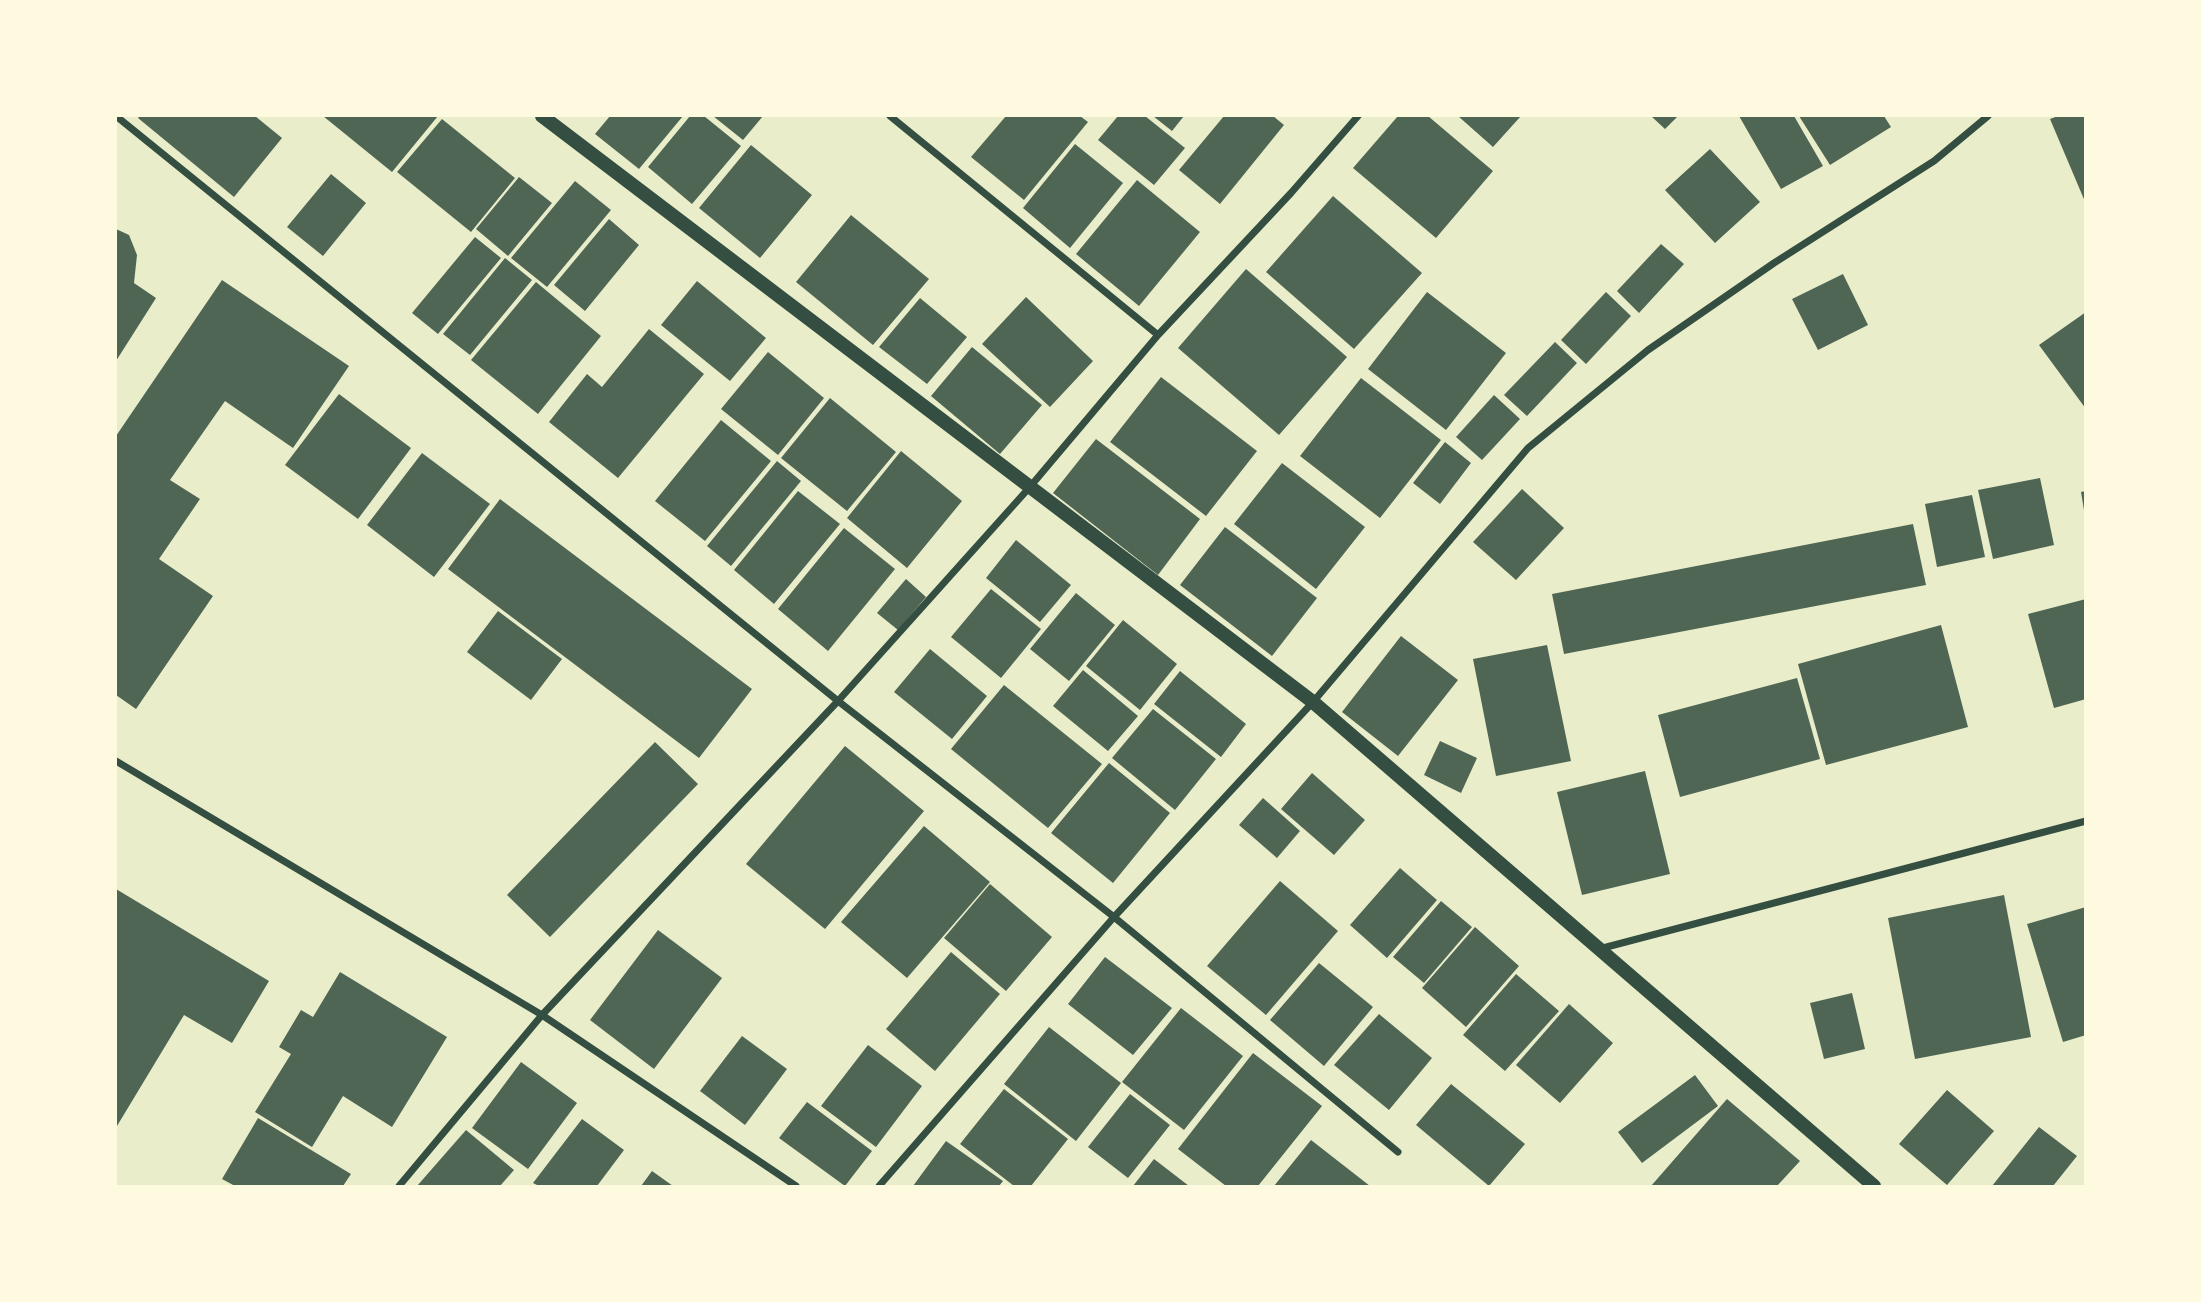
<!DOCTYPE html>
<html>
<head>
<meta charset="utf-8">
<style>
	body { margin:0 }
	#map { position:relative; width:2201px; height:1302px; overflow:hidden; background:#e9edc9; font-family:Lora,serif }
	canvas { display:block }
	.frame { position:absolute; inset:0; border:117px solid #fefae0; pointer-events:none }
</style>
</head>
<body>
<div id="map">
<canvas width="2201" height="1302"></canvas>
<div class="frame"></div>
</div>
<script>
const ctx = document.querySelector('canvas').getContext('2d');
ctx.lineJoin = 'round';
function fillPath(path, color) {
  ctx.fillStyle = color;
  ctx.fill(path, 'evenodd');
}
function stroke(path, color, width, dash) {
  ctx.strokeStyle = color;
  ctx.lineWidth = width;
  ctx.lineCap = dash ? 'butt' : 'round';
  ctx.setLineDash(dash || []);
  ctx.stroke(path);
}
fillPath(new Path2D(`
	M 140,116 L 255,116 L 282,138 L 234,197 L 138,118 Z
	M 323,116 L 438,116 L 392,172 Z
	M 610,116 L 683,116 L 639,169 L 595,134 Z
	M 690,116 L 704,116 L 741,146 L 692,204 L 648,167 Z
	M 713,116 L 763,116 L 743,140 Z
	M 1006,116 L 1080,116 L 1088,122 L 1024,200 L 971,157 Z
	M 1118,116 L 1145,116 L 1185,148 L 1154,185 L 1098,140 Z
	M 1153,116 L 1184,116 L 1172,131 Z
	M 1224,116 L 1273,116 L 1284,125 L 1220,204 L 1179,170 Z
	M 1398,116 L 1428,116 L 1493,171 L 1436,238 L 1353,168 Z
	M 1458,116 L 1521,116 L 1493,147 Z
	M 1651,116 L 1678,116 L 1665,129 Z
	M 1739,116 L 1794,116 L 1823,166 L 1781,189 Z
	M 1799,116 L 1884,116 L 1891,127 L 1830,165 Z
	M 2058,116 L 2086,116 L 2086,204 L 2050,119 Z
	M 442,119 L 515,178 L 471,232 L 397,172 Z
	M 1075,144 L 1123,183 L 1070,248 L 1023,208 Z
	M 751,145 L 812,195 L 760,258 L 699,208 Z
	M 1710,149 L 1760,202 L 1715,243 L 1665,190 Z
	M 331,174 L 366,203 L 323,256 L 287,227 Z
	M 519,177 L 552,203 L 508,256 L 476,229 Z
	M 1137,180 L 1200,232 L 1139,306 L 1076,254 Z
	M 575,181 L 611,210 L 547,287 L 511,258 Z
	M 1333,196 L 1422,273 L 1354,349 L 1266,272 Z
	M 851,215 L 929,279 L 873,345 L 796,282 Z
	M 609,219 L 639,245 L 585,311 L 554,285 Z
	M 116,229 L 129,235 L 137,255 L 134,283 L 156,298 L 116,361 Z
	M 475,237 L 501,258 L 438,334 L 412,313 Z
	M 1661,244 L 1684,264 L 1639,313 L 1617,291 Z
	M 505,258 L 532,280 L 470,355 L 443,334 Z
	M 1246,269 L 1347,357 L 1279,435 L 1178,348 Z
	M 1843,274 L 1868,325 L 1818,350 L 1792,299 Z
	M 222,280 L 349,366 L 293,448 L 225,401 L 170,480 L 200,499 L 159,559 L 213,596 L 136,709 L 116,695 L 116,436 Z
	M 697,281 L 766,338 L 730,381 L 661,325 Z
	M 536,282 L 601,336 L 538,414 L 471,360 Z
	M 1427,292 L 1506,353 L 1446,430 L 1368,369 Z
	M 1606,292 L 1631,316 L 1586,364 L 1561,340 Z
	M 1026,297 L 1093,361 L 1050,407 L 982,344 Z
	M 920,298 L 967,337 L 927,384 L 879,347 Z
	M 2086,312 L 2086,409 L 2039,345 Z
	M 649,329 L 704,374 L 618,478 L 549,422 L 587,374 L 602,387 Z
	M 1555,342 L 1577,363 L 1527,416 L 1504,395 Z
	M 972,347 L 1042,405 L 1000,454 L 931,396 Z
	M 768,352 L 824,398 L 778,455 L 721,409 Z
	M 1161,377 L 1257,451 L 1206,516 L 1110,442 Z
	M 1361,378 L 1441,440 L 1380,518 L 1300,456 Z
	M 339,394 L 411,448 L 358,519 L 285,465 Z
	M 1494,395 L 1520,419 L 1482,460 L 1456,437 Z
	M 830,398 L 896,452 L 847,511 L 781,458 Z
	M 721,420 L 771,461 L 705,541 L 655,501 Z
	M 1096,439 L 1200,519 L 1158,575 L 1053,493 Z
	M 1445,442 L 1471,463 L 1440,504 L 1413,483 Z
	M 901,451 L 962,501 L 907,568 L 847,518 Z
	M 422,453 L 490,504 L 434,577 L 367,525 Z
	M 777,461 L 801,481 L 731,566 L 707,546 Z
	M 1282,463 L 1365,527 L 1316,589 L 1234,524 Z
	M 2040,478 L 2054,545 L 1993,559 L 1978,490 Z
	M 1522,489 L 1564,528 L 1516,580 L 1473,542 Z
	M 798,491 L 840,524 L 774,604 L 734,570 Z
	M 2086,491 L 2086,510 L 2084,510 L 2081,492 Z
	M 1972,495 L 1985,557 L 1937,567 L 1925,504 Z
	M 500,499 L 752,689 L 699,758 L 448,569 Z
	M 1913,524 L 1926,585 L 1564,654 L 1552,594 Z
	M 1225,527 L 1317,598 L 1272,656 L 1180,585 Z
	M 844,528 L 895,569 L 828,651 L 778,609 Z
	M 1016,540 L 1071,585 L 1040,622 L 986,578 Z
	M 906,579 L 926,597 L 898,630 L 877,613 Z
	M 991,589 L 1041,629 L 1001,678 L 951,637 Z
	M 1076,593 L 1115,625 L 1069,681 L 1030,649 Z
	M 2086,599 L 2086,699 L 2054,708 L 2028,614 Z
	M 498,611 L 562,659 L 531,700 L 467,652 Z
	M 1123,620 L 1177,664 L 1140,710 L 1086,666 Z
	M 1941,625 L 1968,727 L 1826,765 L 1798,664 Z
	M 1401,636 L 1458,680 L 1398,756 L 1342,712 Z
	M 1547,645 L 1571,761 L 1496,776 L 1473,659 Z
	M 930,649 L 987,696 L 952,739 L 894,692 Z
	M 1083,670 L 1138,716 L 1108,751 L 1053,706 Z
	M 1180,671 L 1246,724 L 1221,757 L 1154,704 Z
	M 1797,678 L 1820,759 L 1680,797 L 1658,715 Z
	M 1004,685 L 1102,764 L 1048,828 L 951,749 Z
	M 1153,709 L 1216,759 L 1175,810 L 1112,758 Z
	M 1440,741 L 1477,758 L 1461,793 L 1424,775 Z
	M 655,742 L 698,784 L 550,937 L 507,895 Z
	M 845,746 L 924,811 L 825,929 L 746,864 Z
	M 1109,763 L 1170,813 L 1113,883 L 1051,833 Z
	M 1645,771 L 1670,874 L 1582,895 L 1557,792 Z
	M 1312,773 L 1365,820 L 1334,855 L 1281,809 Z
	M 1263,798 L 1300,831 L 1277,858 L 1239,825 Z
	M 924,826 L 990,882 L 907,978 L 841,922 Z
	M 1400,868 L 1437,900 L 1387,958 L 1350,925 Z
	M 1280,881 L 1338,931 L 1266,1015 L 1207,966 Z
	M 990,884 L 1052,937 L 1006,991 L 944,938 Z
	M 116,889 L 269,981 L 232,1043 L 184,1015 L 117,1126 L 116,1125 Z
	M 2004,895 L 2031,1037 L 1915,1059 L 1888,918 Z
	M 1441,901 L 1472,927 L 1424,983 L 1393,957 Z
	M 2086,907 L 2086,1035 L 2063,1042 L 2027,924 Z
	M 1475,927 L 1519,966 L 1466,1027 L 1422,988 Z
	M 658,930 L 722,978 L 654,1069 L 590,1020 Z
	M 951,952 L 1000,994 L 935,1071 L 886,1029 Z
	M 1105,957 L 1172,1008 L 1133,1055 L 1068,1004 Z
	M 1319,963 L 1373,1007 L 1324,1066 L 1270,1020 Z
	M 340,972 L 447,1037 L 392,1127 L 343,1096 L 312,1147 L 255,1112 L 291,1054 L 279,1047 L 301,1010 L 313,1017 Z
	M 1516,974 L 1559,1011 L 1505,1071 L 1463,1035 Z
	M 1852,993 L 1865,1049 L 1824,1059 L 1810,1003 Z
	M 1569,1004 L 1613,1043 L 1560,1103 L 1516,1065 Z
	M 1181,1008 L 1243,1056 L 1184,1130 L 1122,1082 Z
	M 1379,1014 L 1432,1058 L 1389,1110 L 1334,1065 Z
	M 1049,1027 L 1121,1083 L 1076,1141 L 1004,1084 Z
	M 742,1036 L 787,1069 L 745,1125 L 700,1091 Z
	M 868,1045 L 922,1086 L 876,1147 L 821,1106 Z
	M 1253,1053 L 1322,1106 L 1258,1186 L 1226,1186 L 1178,1149 Z
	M 521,1062 L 577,1103 L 528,1169 L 472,1128 Z
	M 1695,1075 L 1718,1106 L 1642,1163 L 1618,1132 Z
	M 1451,1084 L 1525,1144 L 1489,1186 L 1416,1125 Z
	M 1004,1089 L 1068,1139 L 1031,1186 L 1014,1186 L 960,1144 Z
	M 1947,1090 L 1994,1131 L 1947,1185 L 1899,1144 Z
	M 1130,1094 L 1170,1125 L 1128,1178 L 1088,1147 Z
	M 1727,1099 L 1800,1161 L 1777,1186 L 1651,1186 Z
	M 807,1102 L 872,1151 L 845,1186 L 779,1138 Z
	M 258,1118 L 351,1174 L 343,1186 L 235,1186 L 222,1179 Z
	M 582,1119 L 624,1150 L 597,1186 L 539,1186 L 533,1183 Z
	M 2039,1127 L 2077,1156 L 2053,1186 L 1992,1186 Z
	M 466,1130 L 514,1170 L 500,1186 L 417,1186 Z
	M 1311,1140 L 1370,1186 L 1274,1186 Z
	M 946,1141 L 1003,1181 L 999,1186 L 913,1186 Z
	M 1154,1159 L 1189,1186 L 1133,1186 Z
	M 652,1171 L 673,1186 L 641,1186 Z`), '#4f6655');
stroke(new Path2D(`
	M 116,116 L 838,701 L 1114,917 L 1398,1152
	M 890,116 L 1158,335
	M 116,761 L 542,1015 L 796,1186
	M 1599,949 L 2086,821
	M 399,1186 L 542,1015 L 838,701 L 1029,488 L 1158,335 L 1291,193 L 1358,116
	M 879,1186 L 1114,917 L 1313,702 L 1528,448 L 1648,350 L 1774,263 L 1934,161 L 1988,116`), '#344e41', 7);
stroke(new Path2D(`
	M 542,116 L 1313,702 L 1874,1186`), '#344e41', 14);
</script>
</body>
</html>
